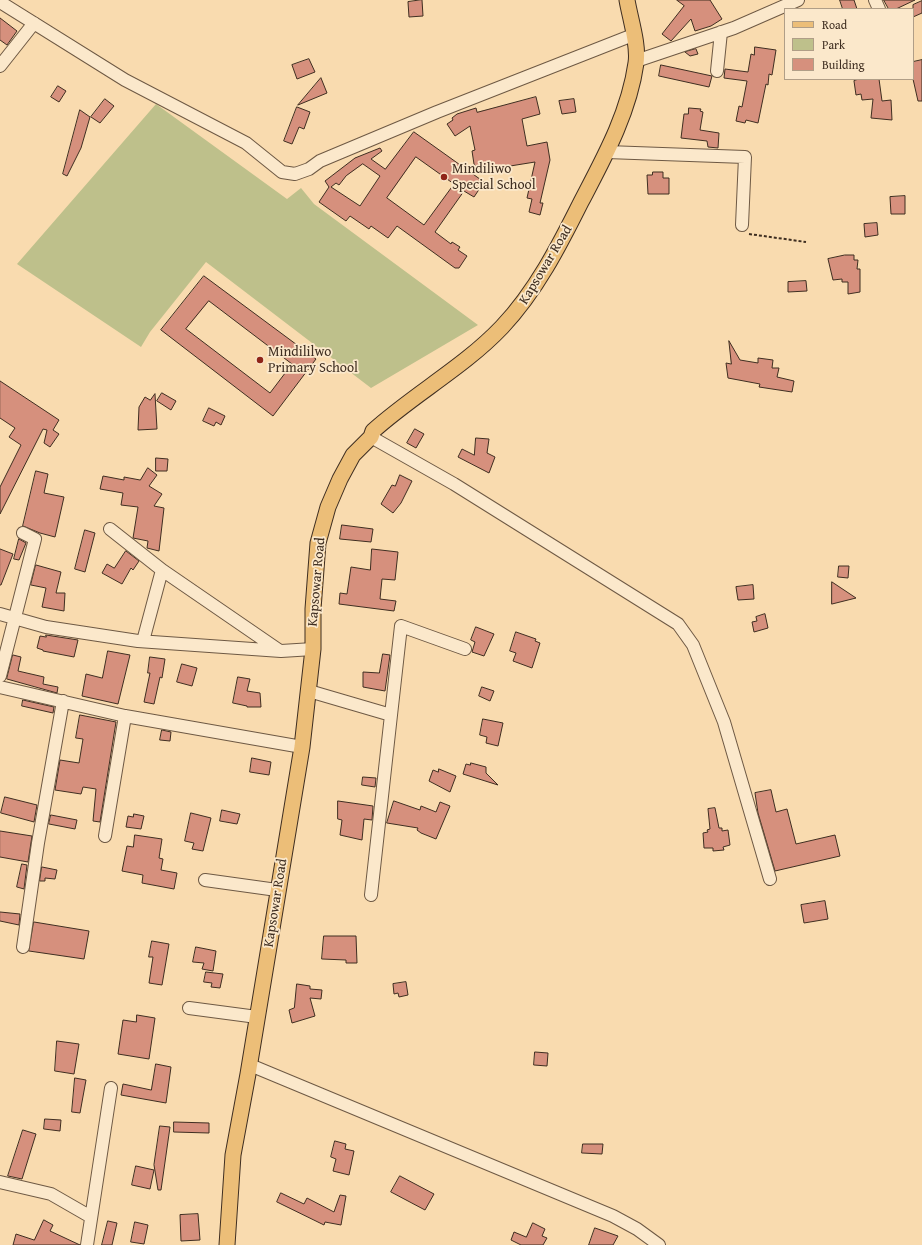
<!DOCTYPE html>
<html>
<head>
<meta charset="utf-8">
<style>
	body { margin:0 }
	#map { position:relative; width:922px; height:1245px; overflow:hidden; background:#f9dbaf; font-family:"Gentium Book Plus",serif }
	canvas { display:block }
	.legend { position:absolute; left:784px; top:8px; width:130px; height:72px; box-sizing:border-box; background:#fbe8cb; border:1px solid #b09e87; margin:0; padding:5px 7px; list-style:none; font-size:12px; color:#3f2e21 }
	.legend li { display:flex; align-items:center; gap:8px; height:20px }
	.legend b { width:20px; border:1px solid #b09e87 }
</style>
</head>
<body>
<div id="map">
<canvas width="922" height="1245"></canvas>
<ul class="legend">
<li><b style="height:5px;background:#ecbe78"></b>Road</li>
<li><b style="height:11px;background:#bec08b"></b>Park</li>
<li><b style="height:11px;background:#d6907d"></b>Building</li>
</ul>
</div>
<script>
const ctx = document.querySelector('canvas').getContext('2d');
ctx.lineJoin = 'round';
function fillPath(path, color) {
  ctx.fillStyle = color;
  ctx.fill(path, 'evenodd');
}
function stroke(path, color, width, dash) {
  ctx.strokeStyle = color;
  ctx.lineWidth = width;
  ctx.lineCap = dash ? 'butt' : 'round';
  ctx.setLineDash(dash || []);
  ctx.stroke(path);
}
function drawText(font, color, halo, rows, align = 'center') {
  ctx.font = font + ' "Gentium Book Plus",serif';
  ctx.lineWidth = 3.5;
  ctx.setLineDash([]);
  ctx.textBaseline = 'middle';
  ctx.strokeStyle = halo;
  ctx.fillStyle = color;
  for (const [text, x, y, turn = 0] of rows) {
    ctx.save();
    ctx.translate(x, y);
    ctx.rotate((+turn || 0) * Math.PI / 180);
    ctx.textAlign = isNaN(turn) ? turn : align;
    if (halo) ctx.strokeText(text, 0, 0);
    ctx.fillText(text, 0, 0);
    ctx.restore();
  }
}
fillPath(new Path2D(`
	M 156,104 L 287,199 L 301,188 L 314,204 L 478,325 L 371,388 L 206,262 L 150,332 L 141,347 L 17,264 Z`), '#bec08b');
const building = new Path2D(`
	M 422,0 L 423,16 L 409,17 L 408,2 Z
	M 677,0 L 710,0 L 722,19 L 711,26 L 695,31 L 691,19 L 671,41 L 662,34 L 684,6 Z
	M 840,0 L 854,0 L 857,9 L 843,9 Z
	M 884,0 L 915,0 L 896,9 L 889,9 Z
	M 922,1 L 922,13 L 913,17 L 913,5 Z
	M 0,18 L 17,31 L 7,45 L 0,40 Z
	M 755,47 L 776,50 L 772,75 L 769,74 L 768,85 L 766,84 L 758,123 L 746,120 L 745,123 L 736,121 L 739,106 L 742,107 L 747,81 L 724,78 L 725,69 L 748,72 L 751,54 L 754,55 Z
	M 696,49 L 698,54 L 690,56 L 685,52 Z
	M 309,59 L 315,72 L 297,79 L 292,65 Z
	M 922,60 L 922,101 L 918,101 L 913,79 L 913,62 Z
	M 661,65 L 712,76 L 709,87 L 659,76 Z
	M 321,78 L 327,93 L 298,105 Z
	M 859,79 L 879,79 L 882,101 L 891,100 L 892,120 L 871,118 L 873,99 L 862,100 L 861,94 L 856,95 L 854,81 Z
	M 58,86 L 66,91 L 59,102 L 51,97 Z
	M 536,97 L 540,114 L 522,119 L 527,146 L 547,142 L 550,160 L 540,203 L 543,203 L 540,215 L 529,212 L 532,199 L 527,198 L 535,162 L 479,171 L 474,164 L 472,151 L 475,150 L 470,126 L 455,136 L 447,124 L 453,120 L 452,118 L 457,114 L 476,108 L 477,112 Z
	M 105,99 L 114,106 L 100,123 L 91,117 Z
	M 574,99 L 576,112 L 562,114 L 559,101 Z
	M 297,107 L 310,112 L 304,129 L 299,127 L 292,144 L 284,141 Z
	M 689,108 L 701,109 L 700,111 L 703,112 L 700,130 L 719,133 L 718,148 L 708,147 L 707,141 L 681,138 L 684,114 L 688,114 Z
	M 80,110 L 90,117 L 81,148 L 67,176 L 63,174 Z
	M 414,132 L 484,182 L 474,197 L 464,191 L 435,232 L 451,244 L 452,242 L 460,247 L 458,250 L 467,256 L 459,268 L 455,268 L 397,226 L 388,238 L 371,226 L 369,229 L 350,216 L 346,221 L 319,202 L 329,187 L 325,181 L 355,158 L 380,148 L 382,151 L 371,159 L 385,169 ZM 416,157 L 454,184 L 424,225 L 387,198 ZM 363,164 L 380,176 L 360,206 L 331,187 L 336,183 L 339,185 L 346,176 Z
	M 653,172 L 663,172 L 663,178 L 669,178 L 669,194 L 648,194 L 647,175 L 652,175 Z
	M 905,196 L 905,214 L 891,214 L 890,197 Z
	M 877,223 L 878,235 L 865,237 L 864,224 Z
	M 845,255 L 854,255 L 854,260 L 858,260 L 857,269 L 860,269 L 860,292 L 848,294 L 848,282 L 842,282 L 842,279 L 833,280 L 828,259 Z
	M 204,276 L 316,359 L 273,416 L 161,330 ZM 209,301 L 292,364 L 270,393 L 186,329 Z
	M 806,281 L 807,291 L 788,292 L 788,282 Z
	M 729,341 L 740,360 L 758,363 L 758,358 L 773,360 L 772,368 L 779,368 L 777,377 L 794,381 L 792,392 L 759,387 L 760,384 L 728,378 L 726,363 L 731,364 Z
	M 0,381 L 59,420 L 53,430 L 59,434 L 50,447 L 44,443 L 47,430 L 43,429 L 0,514 L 0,487 L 21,445 L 9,437 L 15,428 L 0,418 Z
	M 162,393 L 176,401 L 171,410 L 157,401 Z
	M 155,394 L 157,429 L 138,430 L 139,407 L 145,397 L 150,400 Z
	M 209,408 L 225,416 L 221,425 L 216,422 L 214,426 L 203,421 Z
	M 415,429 L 424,434 L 416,448 L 407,443 Z
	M 476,438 L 489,439 L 487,453 L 495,457 L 489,473 L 458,457 L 462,449 L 474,455 Z
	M 156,458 L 168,459 L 167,471 L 156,471 Z
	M 148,468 L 157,475 L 149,486 L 162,494 L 154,506 L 164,508 L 159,551 L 147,548 L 148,541 L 133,538 L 138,507 L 121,505 L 123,493 L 100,489 L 103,476 L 124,480 L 124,477 L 140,480 Z
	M 36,471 L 48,474 L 44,493 L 64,497 L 55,537 L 40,533 L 23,526 Z
	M 400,475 L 412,481 L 401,503 L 393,513 L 381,504 L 392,485 L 395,486 Z
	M 342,525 L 373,529 L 371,542 L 340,539 Z
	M 85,530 L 95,533 L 85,572 L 75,569 Z
	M 19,539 L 26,543 L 19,560 L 14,559 Z
	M 0,549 L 13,554 L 1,585 L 0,585 Z
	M 372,549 L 398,552 L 395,580 L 382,579 L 380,599 L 396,601 L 394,611 L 339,604 L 340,593 L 347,594 L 351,567 L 370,570 Z
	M 126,551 L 139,561 L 133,570 L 131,568 L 122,584 L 102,573 L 107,564 L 114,568 Z
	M 36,565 L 61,572 L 56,593 L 65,593 L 64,611 L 42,607 L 46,588 L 31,585 Z
	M 839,566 L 849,566 L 848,578 L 838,577 Z
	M 832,582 L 856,598 L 832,604 Z
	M 753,585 L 754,599 L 738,600 L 736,587 Z
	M 765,614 L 768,628 L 754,632 L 752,622 L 757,621 L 756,617 Z
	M 476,627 L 494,634 L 484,656 L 472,652 L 475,642 L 471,640 Z
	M 516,632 L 536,639 L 535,641 L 540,643 L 532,668 L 513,661 L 516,653 L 510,651 Z
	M 46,635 L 78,640 L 74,657 L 43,651 L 43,650 L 37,648 L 40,636 L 46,637 Z
	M 108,651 L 130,655 L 118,704 L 82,696 L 86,674 L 102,678 Z
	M 383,654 L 390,655 L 385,691 L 363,687 L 363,672 L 379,673 Z
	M 13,655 L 21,657 L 18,671 L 44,677 L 43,684 L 58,687 L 57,693 L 7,679 Z
	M 150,657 L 165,659 L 162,678 L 160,677 L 154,704 L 144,702 L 150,673 L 148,673 Z
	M 182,664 L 197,668 L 192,686 L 177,682 Z
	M 238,677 L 250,679 L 247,691 L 260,693 L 261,707 L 247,707 L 247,706 L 233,703 Z
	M 482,687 L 494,691 L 490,701 L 479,696 Z
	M 23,700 L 54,707 L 53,713 L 22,706 Z
	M 80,715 L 116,722 L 100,822 L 93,821 L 96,789 L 83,787 L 81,794 L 55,790 L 60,760 L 79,763 L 83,739 L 76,738 Z
	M 483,719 L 503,723 L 498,746 L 486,743 L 487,737 L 480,735 Z
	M 162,730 L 171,732 L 170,741 L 160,740 Z
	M 252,758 L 271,762 L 269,775 L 250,772 Z
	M 471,763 L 486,767 L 486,773 L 498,785 L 463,774 L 466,764 L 470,765 Z
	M 439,769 L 456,776 L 450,792 L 429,781 L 433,770 L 438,772 Z
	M 363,777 L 376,778 L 375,787 L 362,785 Z
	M 771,790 L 776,812 L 787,809 L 796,844 L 835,835 L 840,856 L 775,871 L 758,813 L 755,793 Z
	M 5,797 L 37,805 L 34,822 L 1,813 Z
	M 338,801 L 373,806 L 372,820 L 364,819 L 362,840 L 340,835 L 342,820 L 338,819 Z
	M 394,801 L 420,810 L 421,806 L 436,812 L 440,802 L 450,806 L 436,839 L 421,833 L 417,830 L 418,828 L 387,823 Z
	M 715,808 L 719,828 L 722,828 L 722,831 L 728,830 L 730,845 L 723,847 L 724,850 L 713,851 L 713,848 L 704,848 L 703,833 L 708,832 L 707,830 L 710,829 L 708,809 Z
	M 222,810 L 240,814 L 237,824 L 220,821 Z
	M 191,813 L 211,818 L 203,851 L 192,849 L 194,843 L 185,841 Z
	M 134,814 L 144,816 L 141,829 L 126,827 L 128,816 L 133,817 Z
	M 51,815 L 77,820 L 75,829 L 49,824 Z
	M 0,831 L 32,836 L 28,862 L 0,857 Z
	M 135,835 L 162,839 L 159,858 L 163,859 L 161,870 L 177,873 L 174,889 L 142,883 L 143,875 L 122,871 L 127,846 L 133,847 Z
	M 22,864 L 27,865 L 24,889 L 17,887 Z
	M 42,867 L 57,870 L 55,879 L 45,878 L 45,881 L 40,881 Z
	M 825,901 L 828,919 L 804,923 L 801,905 Z
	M 0,912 L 20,914 L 19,925 L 0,921 Z
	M 34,922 L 89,931 L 84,959 L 29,951 Z
	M 324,936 L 356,936 L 357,963 L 346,963 L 346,960 L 322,959 Z
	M 152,941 L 169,944 L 162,985 L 149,983 L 153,957 L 149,957 Z
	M 196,947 L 216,951 L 213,971 L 202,969 L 204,963 L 193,962 Z
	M 206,972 L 223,974 L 220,988 L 211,987 L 212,983 L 204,982 Z
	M 406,982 L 408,995 L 399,997 L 398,993 L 394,994 L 393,984 Z
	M 297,984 L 310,986 L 310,989 L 322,990 L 321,999 L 310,998 L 315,1016 L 292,1023 L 289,1010 L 294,1008 Z
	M 137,1015 L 155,1018 L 149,1059 L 118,1054 L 123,1020 L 136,1022 Z
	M 57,1041 L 79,1044 L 74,1074 L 55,1071 Z
	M 535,1052 L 548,1053 L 547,1066 L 534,1065 Z
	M 156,1064 L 171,1067 L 166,1103 L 121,1095 L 123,1084 L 151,1090 Z
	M 75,1078 L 86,1080 L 80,1113 L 72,1112 Z
	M 45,1119 L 61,1120 L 60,1131 L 44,1129 Z
	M 174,1122 L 209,1123 L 209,1133 L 174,1132 Z
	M 160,1126 L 170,1127 L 161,1190 L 158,1190 L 154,1165 Z
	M 23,1130 L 36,1134 L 22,1179 L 8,1176 Z
	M 335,1141 L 346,1144 L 345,1149 L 354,1151 L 349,1175 L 333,1171 L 336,1159 L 331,1157 Z
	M 583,1144 L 603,1144 L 602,1154 L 582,1153 Z
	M 136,1166 L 154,1170 L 150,1189 L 132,1185 Z
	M 400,1176 L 434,1194 L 425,1210 L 391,1192 Z
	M 281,1193 L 304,1204 L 307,1198 L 334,1212 L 340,1195 L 346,1196 L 341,1225 L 325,1222 L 324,1225 L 277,1202 Z
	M 198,1214 L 200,1240 L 181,1241 L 180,1215 Z
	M 44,1220 L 53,1225 L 50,1231 L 80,1245 L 13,1245 L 16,1234 L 34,1240 Z
	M 108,1221 L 117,1223 L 112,1245 L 102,1245 Z
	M 135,1222 L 148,1225 L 144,1244 L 131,1242 Z
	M 533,1223 L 545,1229 L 542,1236 L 547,1238 L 543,1245 L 521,1245 L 511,1240 L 514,1232 L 526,1237 Z
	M 595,1228 L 618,1236 L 613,1245 L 589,1245 Z`);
fillPath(building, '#d6907d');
stroke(building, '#3f2e21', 1);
const minor = new Path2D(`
	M 875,0 L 879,9
	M 0,2 L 125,80 L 246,143 L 282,172 L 295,174 L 309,169 L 320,161 L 437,112 L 633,35
	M 636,61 L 734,28 L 798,0
	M 0,66 L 34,23
	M 717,71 L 721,32
	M 607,152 L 745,157 L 742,225
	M 371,437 L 454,484 L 678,624 L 693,645 L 724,722 L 770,879
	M 110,529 L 162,570
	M 0,614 L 46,627 L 138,641 L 281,651 L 313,649
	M 143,641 L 162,570 L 280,651
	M 0,676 L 35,539 L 23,533
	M 0,687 L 125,716 L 302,747
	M 309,691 L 391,715 L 371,895
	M 391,715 L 401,626 L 465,649
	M 105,836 L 125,716
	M 205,880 L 277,890
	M 23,947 L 38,843 L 63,701
	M 189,1008 L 257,1017
	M 250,1065 L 613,1216 L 637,1229 L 659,1245
	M 0,1182 L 51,1194 L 91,1217
	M 87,1245 L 111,1088`);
const major = new Path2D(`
	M 227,1245 L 233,1155 L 248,1074 L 302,747 L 313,649 L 313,609 L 318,543 L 328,507 L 340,479 L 353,455 L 371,437 L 373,431 C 414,394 464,367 502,327 C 536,291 559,246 581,202 C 604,158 629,113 636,63 C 639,45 630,18 627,0`);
stroke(minor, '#6e5944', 14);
stroke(major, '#3f2e21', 17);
stroke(new Path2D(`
	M 749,234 L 806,242`), '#3f2e21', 2, [3, 2]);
stroke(minor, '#fbe8cb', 12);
stroke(major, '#ecbe78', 15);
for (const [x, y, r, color] of [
	[444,177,4,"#8f2418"],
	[260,360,4,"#8f2418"]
]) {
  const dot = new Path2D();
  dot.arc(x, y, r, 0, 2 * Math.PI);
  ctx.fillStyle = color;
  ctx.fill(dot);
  stroke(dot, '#fbe8cb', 1.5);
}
drawText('14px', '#3f2e21', '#fbe8cb', [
	["Mindiliwo",452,169],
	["Special School",452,185],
	["Mindililwo",268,352],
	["Primary School",268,368]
], 'left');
drawText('14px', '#3f2e21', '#fbe8cb', [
	["Kapsowar Road",546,265,-59],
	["Kapsowar Road",317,582,-85],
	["Kapsowar Road",276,903,-81]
]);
</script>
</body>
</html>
